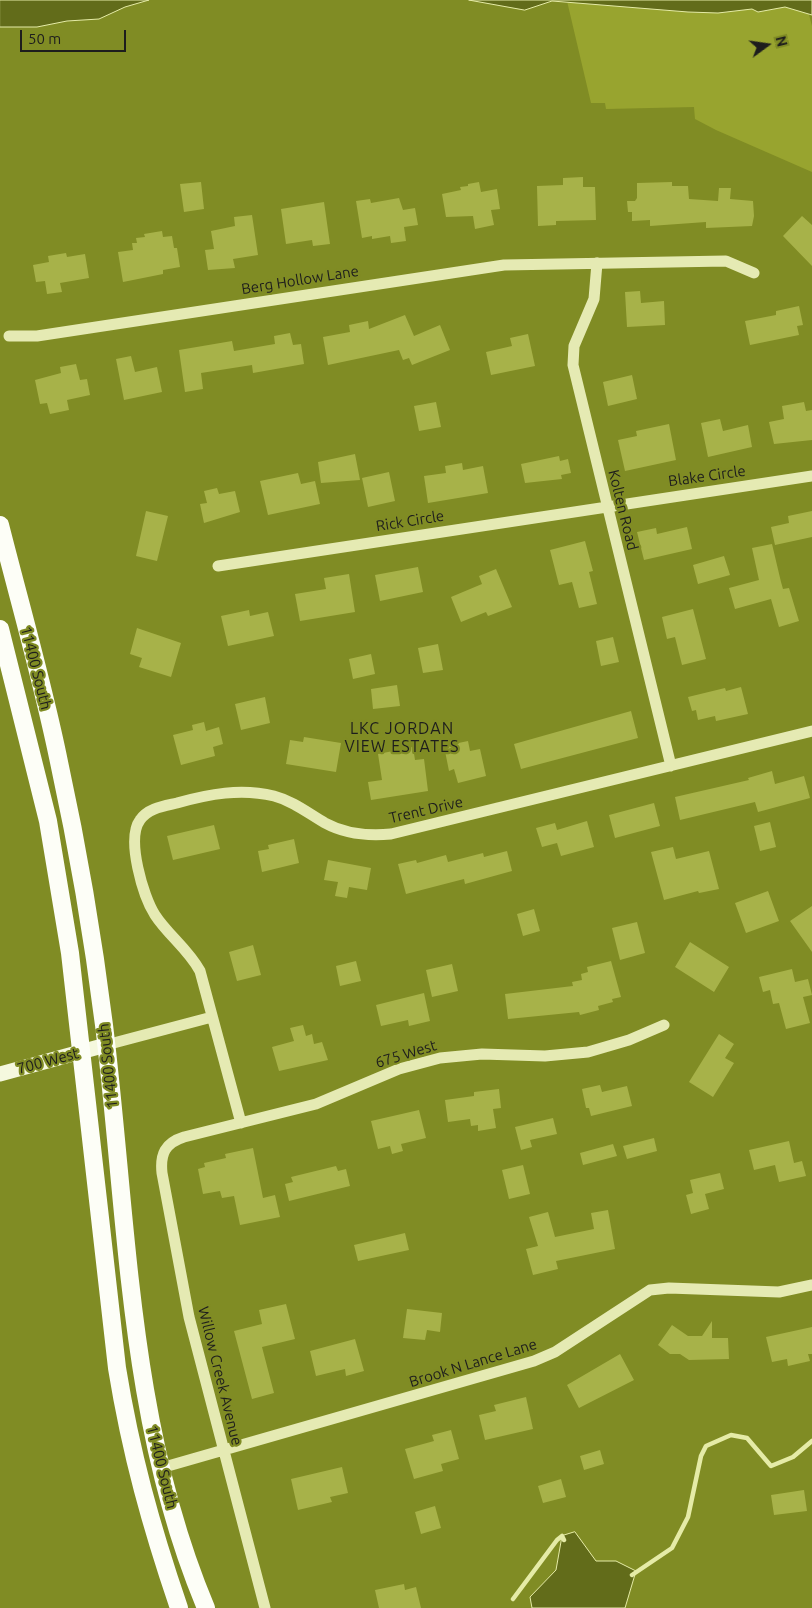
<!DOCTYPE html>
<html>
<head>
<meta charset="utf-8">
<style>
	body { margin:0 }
	#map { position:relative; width:812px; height:1608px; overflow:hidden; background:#808c24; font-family:Ubuntu,sans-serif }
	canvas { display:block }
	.north { position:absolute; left:742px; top:20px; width:50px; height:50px; -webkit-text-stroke:4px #808c24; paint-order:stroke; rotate:76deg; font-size:14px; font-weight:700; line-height:20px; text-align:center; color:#1d1d1d }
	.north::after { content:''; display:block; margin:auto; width:18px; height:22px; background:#1d1d1d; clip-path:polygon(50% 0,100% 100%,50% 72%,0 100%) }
	.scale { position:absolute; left:20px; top:30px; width:106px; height:22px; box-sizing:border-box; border:2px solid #1d1d1d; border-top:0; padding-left:6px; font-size:15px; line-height:18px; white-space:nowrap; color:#1d1d1d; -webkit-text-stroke:4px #808c24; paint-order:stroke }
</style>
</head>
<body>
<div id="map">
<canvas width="812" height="1608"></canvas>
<div class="north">N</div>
<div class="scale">50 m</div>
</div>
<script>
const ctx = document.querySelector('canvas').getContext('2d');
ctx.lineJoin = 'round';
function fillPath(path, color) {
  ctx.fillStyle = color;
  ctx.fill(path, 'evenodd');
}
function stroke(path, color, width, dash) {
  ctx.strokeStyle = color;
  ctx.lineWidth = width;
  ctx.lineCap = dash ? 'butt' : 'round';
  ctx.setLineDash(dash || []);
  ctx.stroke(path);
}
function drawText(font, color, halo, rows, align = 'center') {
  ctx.font = font + ' Ubuntu,sans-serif';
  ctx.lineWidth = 4.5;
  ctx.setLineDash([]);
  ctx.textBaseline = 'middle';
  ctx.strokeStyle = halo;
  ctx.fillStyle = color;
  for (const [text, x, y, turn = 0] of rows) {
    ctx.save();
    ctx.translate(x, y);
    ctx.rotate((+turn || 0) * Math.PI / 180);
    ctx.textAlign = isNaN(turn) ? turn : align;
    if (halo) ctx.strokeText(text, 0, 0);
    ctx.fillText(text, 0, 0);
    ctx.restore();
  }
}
fillPath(new Path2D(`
	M 590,0 L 805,0 L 812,26 L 812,172 L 716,130 L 695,119 L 694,107 L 606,109 L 605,103 L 591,103 L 567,1 Z`), '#98a42f');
const water = new Path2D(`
	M 0,0 L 149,0 L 125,7 L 99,19 L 67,21 L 37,27 L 0,27 Z
	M 469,0 L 812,0 L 812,15 L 785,7 L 758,12 L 752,9 L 718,13 L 688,12 L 552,1 L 525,10 Z
	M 575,1532 L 596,1561 L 616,1561 L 636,1571 L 625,1608 L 532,1608 L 530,1597 L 556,1570 L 562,1536 Z`);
fillPath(water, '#626c1a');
stroke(water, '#e5eba7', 1);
stroke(new Path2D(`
	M 632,1575 L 672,1548 L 688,1517 L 701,1456 L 706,1446 L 731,1435 L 747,1438 L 771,1466 L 793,1457 L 812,1441
	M 513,1599 L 557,1540 L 562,1536 L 564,1540`), '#e5eba7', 4.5);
fillPath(new Path2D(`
	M 583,177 L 583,187 L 595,187 L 596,220 L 556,221 L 556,225 L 538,226 L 537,186 L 563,185 L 563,178 Z
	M 201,182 L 204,209 L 184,212 L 180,184 Z
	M 479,182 L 481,192 L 497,189 L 500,209 L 491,210 L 494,225 L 475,229 L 473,216 L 446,217 L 442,194 L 461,190 L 460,187 L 468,186 L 468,184 Z
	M 672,182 L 672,186 L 688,186 L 689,199 L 718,201 L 719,188 L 731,188 L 730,199 L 753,201 L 754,216 L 752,226 L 706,228 L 706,222 L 650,226 L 650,220 L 632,221 L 632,212 L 628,212 L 627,201 L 635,201 L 637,198 L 637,183 Z
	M 399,198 L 403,210 L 415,208 L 418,225 L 404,227 L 406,241 L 391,243 L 390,236 L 372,239 L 372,236 L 362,238 L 356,201 L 370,199 L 371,203 Z
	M 324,202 L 330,244 L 313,246 L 312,240 L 286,244 L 281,209 Z
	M 252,215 L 258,255 L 233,259 L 235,268 L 208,270 L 205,250 L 214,249 L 211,231 L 235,226 L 234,217 Z
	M 802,216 L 812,225 L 812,266 L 783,236 Z
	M 162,231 L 163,237 L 172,236 L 174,248 L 177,248 L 180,267 L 163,270 L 163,274 L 123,282 L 118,252 L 133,250 L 132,243 L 137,243 L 136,238 L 145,237 L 144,234 Z
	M 66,253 L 67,257 L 85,254 L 89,278 L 60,283 L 62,292 L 47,294 L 45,281 L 36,282 L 33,265 L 49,262 L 48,256 Z
	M 640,291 L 641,303 L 664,301 L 665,325 L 627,327 L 625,292 Z
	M 799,306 L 803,325 L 797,326 L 799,335 L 750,345 L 745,321 L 776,315 L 776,311 Z
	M 405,315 L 414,336 L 440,325 L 450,350 L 412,365 L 409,358 L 403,360 L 399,350 L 328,365 L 323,337 L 350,332 L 349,325 L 368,321 L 369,329 Z
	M 290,333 L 293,345 L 301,344 L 304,364 L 253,373 L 252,365 L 201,373 L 203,389 L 185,392 L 179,350 L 232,341 L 234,351 L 275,344 L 274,336 Z
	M 528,334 L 535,366 L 491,375 L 486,352 L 512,346 L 510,338 Z
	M 131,356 L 135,372 L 157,367 L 162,392 L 124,400 L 116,359 Z
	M 76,364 L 80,380 L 87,379 L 90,395 L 67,400 L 69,410 L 50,414 L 47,403 L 40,404 L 35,380 L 61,373 L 60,367 Z
	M 632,375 L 637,399 L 608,406 L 603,382 Z
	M 436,402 L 441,427 L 419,431 L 414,406 Z
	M 804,402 L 806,411 L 812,410 L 812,440 L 774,444 L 769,422 L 784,419 L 782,406 Z
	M 720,419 L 723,431 L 748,425 L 752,447 L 708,457 L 701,423 Z
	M 669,424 L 676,460 L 625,471 L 618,440 L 637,436 L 636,431 Z
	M 355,454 L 360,480 L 321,483 L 318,462 Z
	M 559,456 L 560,461 L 568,459 L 571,473 L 561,475 L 562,479 L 525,483 L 521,464 Z
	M 462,463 L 463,470 L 483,466 L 488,493 L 428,503 L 424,476 L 446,473 L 445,466 Z
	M 389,472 L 395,501 L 368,507 L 362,478 Z
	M 298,473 L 301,484 L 315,481 L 320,504 L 268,515 L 260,481 Z
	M 217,488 L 219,494 L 235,491 L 240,512 L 204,523 L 200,504 L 207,503 L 204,491 Z
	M 146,511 L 168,516 L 157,561 L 136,556 Z
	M 812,511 L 812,537 L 775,545 L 771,527 L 789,523 L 788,516 Z
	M 687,527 L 692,549 L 644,560 L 637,532 L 656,528 L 657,534 Z
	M 585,541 L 593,571 L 589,572 L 597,604 L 579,608 L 572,582 L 559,585 L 550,550 Z
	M 772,544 L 781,582 L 783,589 L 789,588 L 799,621 L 779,627 L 771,599 L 735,609 L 729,588 L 759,580 L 752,548 Z
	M 724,556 L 730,575 L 698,584 L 693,565 Z
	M 418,567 L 423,592 L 380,601 L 375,575 Z
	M 496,569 L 512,607 L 488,616 L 486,612 L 461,622 L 451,597 L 482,584 L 479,576 Z
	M 349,574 L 355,612 L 300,621 L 295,594 L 326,589 L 324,578 Z
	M 693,609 L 706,659 L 682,665 L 675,637 L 667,639 L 662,617 Z
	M 249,610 L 250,616 L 268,612 L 274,636 L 228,646 L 221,616 Z
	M 137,628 L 181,643 L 171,677 L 139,667 L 142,658 L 130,654 Z
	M 613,637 L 619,662 L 601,666 L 596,641 Z
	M 438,644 L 443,670 L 423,673 L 418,648 Z
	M 371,654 L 375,674 L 353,679 L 349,659 Z
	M 397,685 L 400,706 L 373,709 L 371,689 Z
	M 741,687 L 748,714 L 716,721 L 715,716 L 698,720 L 696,710 L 692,711 L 688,697 L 725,688 L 726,691 Z
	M 265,697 L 270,723 L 241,730 L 235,704 Z
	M 631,711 L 638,738 L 521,769 L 514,744 Z
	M 204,722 L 206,731 L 219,727 L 223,744 L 213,747 L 215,756 L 181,765 L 173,735 L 193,730 L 192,725 Z
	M 304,737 L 341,743 L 336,772 L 286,764 L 290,740 L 303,742 Z
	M 468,741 L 470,751 L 480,749 L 486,776 L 458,783 L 454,769 L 449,771 L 444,746 Z
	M 413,747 L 415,760 L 424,759 L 428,791 L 371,800 L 368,782 L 382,780 L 378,754 Z
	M 772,771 L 775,784 L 804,776 L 810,798 L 758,812 L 755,802 L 680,820 L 675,797 L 749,780 L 748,778 Z
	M 654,803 L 660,826 L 615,838 L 609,815 Z
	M 587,821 L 594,847 L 561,856 L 557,843 L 542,847 L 536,828 L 555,823 L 557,830 Z
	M 770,822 L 776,847 L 760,851 L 754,826 Z
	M 214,825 L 220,849 L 173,860 L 167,836 Z
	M 294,839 L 299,863 L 262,872 L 258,851 L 269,849 L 268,845 Z
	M 673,847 L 676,859 L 709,851 L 719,889 L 699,893 L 698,891 L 664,900 L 651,852 Z
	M 507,851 L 512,871 L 465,884 L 464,879 L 406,894 L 398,864 L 416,860 L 417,863 L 446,855 L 448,862 L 483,853 L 484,857 Z
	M 328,860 L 371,868 L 367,890 L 349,887 L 347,898 L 335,896 L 338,882 L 324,880 Z
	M 768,891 L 779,921 L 746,933 L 735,903 Z
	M 812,906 L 812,952 L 790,921 Z
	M 534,909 L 540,931 L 523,936 L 517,914 Z
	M 637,922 L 645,953 L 620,960 L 612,928 Z
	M 690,942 L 729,967 L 714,992 L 675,967 Z
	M 253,945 L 261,975 L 237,981 L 229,952 Z
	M 356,961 L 361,981 L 340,986 L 336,966 Z
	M 611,961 L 621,997 L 612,999 L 613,1002 L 598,1006 L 599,1010 L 580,1015 L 579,1012 L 508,1019 L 505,994 L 573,986 L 572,982 L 582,980 L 581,974 L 588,972 L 587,967 Z
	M 452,964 L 458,991 L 432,997 L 426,970 Z
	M 792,969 L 795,982 L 808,979 L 812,995 L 803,997 L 810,1023 L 786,1029 L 779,1003 L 773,1004 L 770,990 L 763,992 L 759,977 Z
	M 424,993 L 430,1021 L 409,1026 L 408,1020 L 381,1026 L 376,1005 Z
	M 303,1025 L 306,1036 L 312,1034 L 314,1044 L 322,1042 L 328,1060 L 279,1071 L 272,1047 L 294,1041 L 290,1028 Z
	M 719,1034 L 734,1044 L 725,1058 L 734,1063 L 713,1097 L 689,1082 Z
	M 600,1085 L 602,1092 L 627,1086 L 632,1106 L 591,1116 L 589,1108 L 586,1108 L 582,1089 Z
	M 499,1089 L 501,1108 L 493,1109 L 496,1128 L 478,1131 L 478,1125 L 471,1126 L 470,1119 L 448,1122 L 445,1100 L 474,1096 L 474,1092 Z
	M 419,1110 L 426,1138 L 401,1144 L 403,1151 L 392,1154 L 390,1146 L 378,1149 L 371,1121 Z
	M 553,1118 L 557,1134 L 530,1140 L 532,1147 L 521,1150 L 515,1127 Z
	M 654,1138 L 657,1151 L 627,1159 L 623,1146 Z
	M 789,1141 L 794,1163 L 802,1161 L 806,1176 L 779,1182 L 775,1165 L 754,1170 L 749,1150 Z
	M 613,1144 L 617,1156 L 583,1165 L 580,1153 Z
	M 253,1148 L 263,1198 L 275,1195 L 280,1217 L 240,1225 L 234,1196 L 222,1198 L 220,1191 L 203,1194 L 198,1169 L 205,1167 L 204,1163 L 226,1158 L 225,1154 Z
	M 523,1165 L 530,1194 L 509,1199 L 502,1170 Z
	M 336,1166 L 338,1171 L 346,1169 L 350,1186 L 289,1201 L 285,1184 L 293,1182 L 291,1177 Z
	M 720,1173 L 724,1189 L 705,1194 L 709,1209 L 691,1214 L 686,1195 L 693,1193 L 690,1180 Z
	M 608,1210 L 615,1249 L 556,1261 L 558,1269 L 533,1275 L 526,1249 L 538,1246 L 529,1217 L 548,1212 L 555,1237 L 594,1229 L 591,1213 Z
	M 405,1233 L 409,1250 L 358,1261 L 354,1245 Z
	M 286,1304 L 295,1339 L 262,1347 L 274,1393 L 252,1399 L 234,1331 L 262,1324 L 259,1310 Z
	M 407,1309 L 442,1313 L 440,1332 L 427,1330 L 425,1340 L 403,1338 Z
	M 712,1321 L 712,1338 L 728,1338 L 729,1359 L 689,1360 L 680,1354 L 670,1354 L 658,1345 L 672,1325 L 688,1336 L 702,1336 Z
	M 812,1327 L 812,1354 L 808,1354 L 810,1361 L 788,1366 L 787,1359 L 772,1362 L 766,1337 Z
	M 355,1339 L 364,1371 L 346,1376 L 345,1369 L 316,1376 L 310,1351 Z
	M 620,1354 L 634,1380 L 579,1408 L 567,1385 Z
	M 526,1397 L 533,1429 L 485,1440 L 479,1415 L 496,1411 L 494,1405 Z
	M 451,1430 L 459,1459 L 441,1464 L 443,1471 L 414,1479 L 405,1449 L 434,1441 L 432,1435 Z
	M 600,1450 L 604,1464 L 584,1470 L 580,1456 Z
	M 342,1467 L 348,1493 L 330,1497 L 332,1502 L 298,1510 L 291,1479 Z
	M 561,1479 L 566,1497 L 543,1503 L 538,1486 Z
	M 804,1490 L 807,1511 L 774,1515 L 771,1495 Z
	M 435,1506 L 441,1528 L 421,1534 L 415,1512 Z
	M 404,1584 L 405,1590 L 416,1587 L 421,1608 L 379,1608 L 375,1590 Z`), '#a7b249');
stroke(new Path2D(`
	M 597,263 L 594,299 L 574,346 L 573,365 L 671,766
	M 9,336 L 37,336 L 504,265 L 726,261 L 754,273
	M 218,566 L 812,476
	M 106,1045 L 212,1017
	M 241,1123 L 200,971 C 188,949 168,935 155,915 C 143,896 126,839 140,820 C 148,808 164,806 177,803 C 209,794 241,788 274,796 C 293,801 308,813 325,823 C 345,834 369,836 391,834 L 812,731
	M 161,1468 L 534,1361 L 555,1352 L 650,1290 L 669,1288 L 779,1292 L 812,1285
	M 265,1608 L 189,1317 L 162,1173 C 160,1154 165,1143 184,1137 L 316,1104 L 399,1069 L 440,1058 L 482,1054 L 545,1056 L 588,1052 L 629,1040 L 664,1025`), '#e5eab3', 11);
stroke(new Path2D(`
	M 0,1074 L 106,1045`), '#f5f8de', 15);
stroke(new Path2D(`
	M 0,525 C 20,604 43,683 59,762 C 78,849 93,937 104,1025 C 128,1220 128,1424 206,1608
	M 0,629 L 48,821 L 70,953 L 117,1368 C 131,1454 151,1526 179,1608`), '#fdfef7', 18);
drawText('15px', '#1d1d1d', '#808c24', [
	["Berg Hollow Lane",300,280,-9],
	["Blake Circle",707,476,-8],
	["Kolten Road",623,510,76],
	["Rick Circle",410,521,-9],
	["11400 South",36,668,76],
	["Trent Drive",426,810,-13],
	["675 West",406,1054,-17],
	["700 West",48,1061,-15],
	["11400 South",108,1066,-96],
	["Brook N Lance Lane",473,1363,-17],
	["Willow Creek Avenue",220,1376,76],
	["11400 South",162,1467,76]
]);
ctx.letterSpacing = '1px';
drawText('16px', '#1d1d1d', '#808c24', [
	["LKC JORDAN",402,729],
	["VIEW ESTATES",402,747]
]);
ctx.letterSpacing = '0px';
</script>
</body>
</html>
